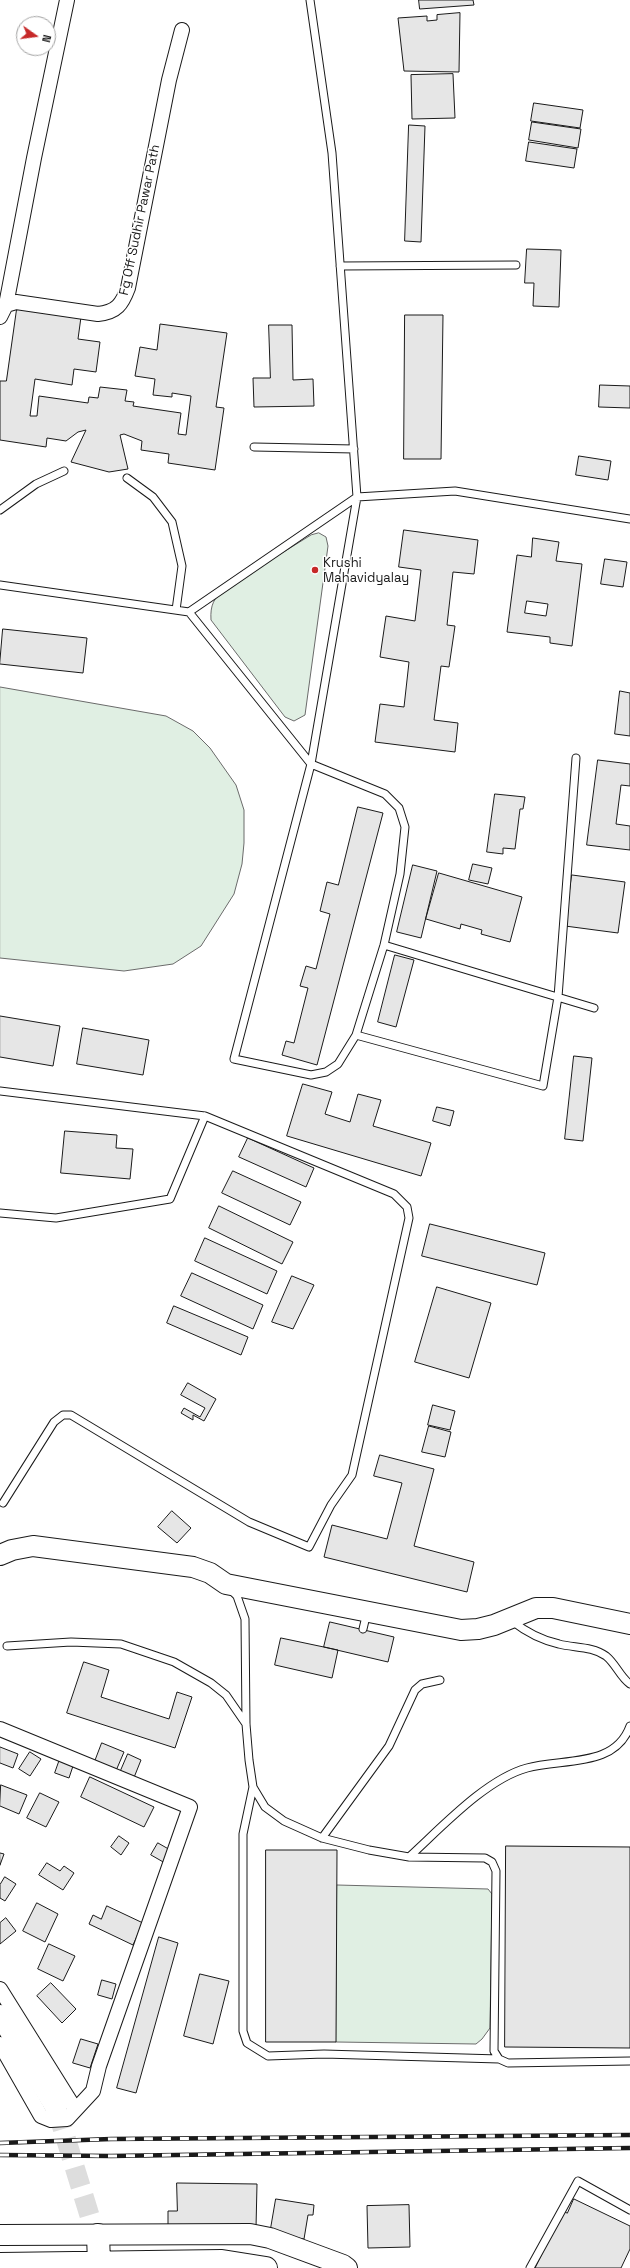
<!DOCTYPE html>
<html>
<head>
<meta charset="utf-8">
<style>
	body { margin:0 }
	#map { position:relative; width:630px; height:2268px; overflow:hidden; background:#fff; font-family:"Space Grotesk",sans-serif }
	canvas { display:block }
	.north { position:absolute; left:16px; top:16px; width:40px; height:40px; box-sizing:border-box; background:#fff; border:1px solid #a3a3a3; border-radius:50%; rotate:104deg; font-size:11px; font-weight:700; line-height:16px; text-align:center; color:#1a1a1a }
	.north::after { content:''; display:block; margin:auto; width:14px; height:18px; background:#c62828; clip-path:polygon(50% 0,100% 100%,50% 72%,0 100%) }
</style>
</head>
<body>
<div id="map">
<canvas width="630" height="2268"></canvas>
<div class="north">N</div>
</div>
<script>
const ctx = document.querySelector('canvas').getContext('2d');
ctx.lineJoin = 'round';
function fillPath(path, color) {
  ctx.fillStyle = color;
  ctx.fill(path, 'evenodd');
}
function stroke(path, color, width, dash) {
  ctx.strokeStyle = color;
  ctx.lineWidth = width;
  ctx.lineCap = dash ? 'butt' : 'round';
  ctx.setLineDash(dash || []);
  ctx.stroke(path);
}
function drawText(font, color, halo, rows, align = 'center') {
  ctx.font = font + ' "Space Grotesk",sans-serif';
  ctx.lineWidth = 3;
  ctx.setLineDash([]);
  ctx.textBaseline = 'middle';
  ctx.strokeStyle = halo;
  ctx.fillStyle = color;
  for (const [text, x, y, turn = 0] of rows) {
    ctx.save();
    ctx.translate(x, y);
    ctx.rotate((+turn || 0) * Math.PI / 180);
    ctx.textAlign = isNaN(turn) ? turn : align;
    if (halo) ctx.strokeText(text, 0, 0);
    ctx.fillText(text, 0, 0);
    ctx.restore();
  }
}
const green = new Path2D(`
	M 319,533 L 326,537 L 328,546 L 305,715 L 294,721 L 285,717 L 211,620 C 210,605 214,598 225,588 L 311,535 Z
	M 0,687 L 166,716 L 193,731 L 210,748 L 236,785 L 244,810 L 244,843 L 242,864 L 234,894 L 227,905 L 201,946 L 173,964 L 124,971 L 0,958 Z
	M 337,1885 L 488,1889 L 492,1894 L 490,2028 L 482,2039 L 476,2044 L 336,2042 Z`);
fillPath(green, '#e0efe3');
stroke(green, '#6a6a6a', 1);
const building = new Path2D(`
	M 419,0 L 473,0 L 474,5 L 420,9 Z
	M 460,13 L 459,72 L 404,71 L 398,18 L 427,16 L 427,21 L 437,20 L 437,15 Z
	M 453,74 L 455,118 L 412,119 L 411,75 Z
	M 534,103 L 583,110 L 580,128 L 531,121 Z
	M 532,122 L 581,129 L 578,148 L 529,140 Z
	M 409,125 L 425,126 L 421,242 L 405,241 Z
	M 529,142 L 577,149 L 574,168 L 526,161 Z
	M 527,249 L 561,250 L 559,307 L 533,306 L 534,283 L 525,283 Z
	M 17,309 L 81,317 L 78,339 L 100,342 L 96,372 L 74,369 L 72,385 L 35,379 L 30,416 L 37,416 L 39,396 L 88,403 L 89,397 L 98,398 L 100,387 L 127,390 L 125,401 L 134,402 L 133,406 L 181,413 L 178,434 L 186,435 L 191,396 L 172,393 L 172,397 L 153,395 L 155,379 L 135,376 L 140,347 L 157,350 L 160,324 L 227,333 L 216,407 L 224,408 L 215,470 L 168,463 L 169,454 L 141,450 L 142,441 L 124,434 L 120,435 L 128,469 L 109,472 L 71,462 L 86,430 L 78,432 L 66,441 L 47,438 L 46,447 L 0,440 L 0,381 L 6,381 Z
	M 405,315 L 443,315 L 441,459 L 404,459 Z
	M 269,325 L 292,325 L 293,380 L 313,379 L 314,406 L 254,407 L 253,378 L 270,378 Z
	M 600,385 L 630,386 L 630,408 L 599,407 Z
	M 579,456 L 611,461 L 608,480 L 576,475 Z
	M 404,530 L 478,540 L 474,574 L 453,572 L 447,625 L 455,626 L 449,667 L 441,666 L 434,720 L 458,723 L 455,752 L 375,742 L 380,704 L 404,707 L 409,662 L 380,657 L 386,616 L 415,621 L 421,570 L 399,567 Z
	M 533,538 L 559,542 L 556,561 L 582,564 L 572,646 L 550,643 L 550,637 L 507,632 L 517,555 L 531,557 ZM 527,601 L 548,604 L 546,616 L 525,613 Z
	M 605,559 L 627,562 L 623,587 L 601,584 Z
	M 3,629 L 87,638 L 83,673 L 0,664 Z
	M 620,691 L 630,693 L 630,736 L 615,734 Z
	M 598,760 L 630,764 L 630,786 L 621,785 L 616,824 L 630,826 L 630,850 L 587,845 Z
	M 495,794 L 525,797 L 523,809 L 520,809 L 515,849 L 503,848 L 503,854 L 487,852 Z
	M 358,807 L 383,813 L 317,1065 L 282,1055 L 286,1041 L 294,1043 L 308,988 L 300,986 L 306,966 L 316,969 L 330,914 L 320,911 L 327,882 L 338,885 Z
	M 473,864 L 492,868 L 488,884 L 469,880 Z
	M 413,865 L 437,871 L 421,938 L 397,932 Z
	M 439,873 L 522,897 L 510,942 L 481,934 L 482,930 L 461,924 L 460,929 L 426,919 Z
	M 572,875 L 625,882 L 618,933 L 565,926 Z
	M 395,955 L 414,960 L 396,1027 L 378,1022 Z
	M 0,1016 L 60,1026 L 53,1066 L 0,1057 Z
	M 83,1028 L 149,1040 L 143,1075 L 77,1064 Z
	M 574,1056 L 592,1058 L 583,1141 L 565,1139 Z
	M 303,1084 L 332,1092 L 325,1114 L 350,1122 L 358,1094 L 381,1100 L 373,1126 L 431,1143 L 421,1176 L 287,1136 Z
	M 437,1107 L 454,1111 L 450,1126 L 433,1121 Z
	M 65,1131 L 117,1135 L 116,1148 L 133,1149 L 130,1179 L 61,1173 Z
	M 248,1138 L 314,1168 L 306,1187 L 239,1157 Z
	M 233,1171 L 301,1202 L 290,1225 L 222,1193 Z
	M 219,1206 L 293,1242 L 282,1264 L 209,1228 Z
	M 430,1224 L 545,1253 L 537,1285 L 422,1256 Z
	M 205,1238 L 277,1271 L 267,1294 L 195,1261 Z
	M 192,1273 L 263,1305 L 253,1329 L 181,1296 Z
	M 292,1276 L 314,1285 L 293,1329 L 272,1322 Z
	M 437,1287 L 491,1303 L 469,1378 L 415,1362 Z
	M 174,1306 L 248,1337 L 241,1355 L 167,1323 Z
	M 188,1383 L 216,1399 L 204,1421 L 193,1415 L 193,1420 L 181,1413 L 184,1408 L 200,1417 L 205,1408 L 181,1395 Z
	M 433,1405 L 455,1411 L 450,1430 L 428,1425 Z
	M 429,1426 L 451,1432 L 445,1457 L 422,1452 Z
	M 380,1455 L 434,1469 L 414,1546 L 474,1562 L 467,1592 L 324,1557 L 332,1525 L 387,1539 L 402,1483 L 374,1476 Z
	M 172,1511 L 191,1528 L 177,1543 L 158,1527 Z
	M 330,1622 L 394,1637 L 388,1662 L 324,1647 Z
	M 281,1638 L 338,1650 L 332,1678 L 275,1665 Z
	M 84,1662 L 109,1670 L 101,1697 L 169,1719 L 177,1692 L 192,1697 L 175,1748 L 67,1713 Z
	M 102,1743 L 124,1752 L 115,1773 L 94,1764 Z
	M 0,1747 L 18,1754 L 13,1768 L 0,1763 Z
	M 30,1752 L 41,1759 L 30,1776 L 19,1769 Z
	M 128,1754 L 141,1760 L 133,1780 L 119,1775 Z
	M 60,1759 L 74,1763 L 69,1778 L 55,1773 Z
	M 90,1777 L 154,1807 L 144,1827 L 81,1797 Z
	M 1,1785 L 27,1795 L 19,1814 L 0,1806 Z
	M 40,1793 L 59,1802 L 46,1827 L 27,1818 Z
	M 119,1836 L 129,1843 L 121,1855 L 111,1847 Z
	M 158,1843 L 172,1851 L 165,1863 L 151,1855 Z
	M 506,1846 L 630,1847 L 630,2048 L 505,2047 Z
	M 266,1850 L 337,1850 L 336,2042 L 266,2042 Z
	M 0,1853 L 4,1854 L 0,1865 Z
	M 47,1863 L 60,1871 L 64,1866 L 74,1873 L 63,1890 L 39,1875 Z
	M 5,1877 L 16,1884 L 5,1901 L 0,1898 L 0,1885 Z
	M 37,1903 L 58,1914 L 45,1942 L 23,1931 Z
	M 107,1906 L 143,1923 L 133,1945 L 89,1924 L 93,1915 L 101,1919 Z
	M 6,1918 L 16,1931 L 0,1944 L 0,1923 Z
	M 159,1937 L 178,1943 L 136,2093 L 117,2088 Z
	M 49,1944 L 75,1956 L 63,1981 L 38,1969 Z
	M 200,1974 L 229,1981 L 213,2044 L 184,2036 Z
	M 102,1980 L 116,1984 L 112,1999 L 98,1995 Z
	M 51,1983 L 76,2009 L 62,2023 L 37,1996 Z
	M 81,2039 L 98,2044 L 90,2068 L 73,2063 Z
	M 177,2183 L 257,2184 L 256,2228 L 168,2227 L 168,2211 L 177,2211 Z
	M 276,2199 L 314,2205 L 313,2215 L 308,2215 L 304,2239 L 270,2234 Z
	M 574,2199 L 630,2226 L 630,2249 L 621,2268 L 535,2268 L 563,2211 L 567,2213 Z
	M 409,2205 L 410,2247 L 368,2248 L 367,2206 Z`);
fillPath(building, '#e6e6e6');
stroke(building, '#1a1a1a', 1);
stroke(new Path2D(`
	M 57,2110 L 90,2217 L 93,2252`), '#ddd', 20, [20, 10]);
const lane = new Path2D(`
	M 340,266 L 516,265
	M 254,447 L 354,449
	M 127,478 L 153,497 L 172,522 L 182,566 L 176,610
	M 0,510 L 36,484 L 64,471
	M 0,585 L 189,612 L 357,497 L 455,491 L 630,519
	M 189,612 L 311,764 L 385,794 L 399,808 L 405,827 L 400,874 L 384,945 L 356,1035 L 338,1064 L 326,1072 L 311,1075 L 234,1059 L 311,764 L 357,497 L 332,153 L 310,0
	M 384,945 L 594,1008
	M 356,1035 L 543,1086 L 558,997 L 576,758
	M 0,1091 L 205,1116 L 394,1194 L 407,1207 L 409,1218 L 352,1475 L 331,1505 L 309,1547 L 249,1522 L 71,1415 L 63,1415 L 54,1422 L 3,1503
	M 0,1213 L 56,1218 L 170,1199 L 205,1116
	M 231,1590 L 237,1596 L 245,1619 L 246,1724 L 249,1760 L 253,1787 L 265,1807 L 284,1821 L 322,1838 L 369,1850 L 409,1857 L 485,1858 L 492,1862 L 496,1871 L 494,2051 L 499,2059 L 508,2063 L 630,2061
	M 512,1621 C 526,1632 541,1640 559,1644 C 574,1648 592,1646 606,1656 C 616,1664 620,1677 630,1684
	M 363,1629 L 367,1612
	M 7,1646 L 71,1642 L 121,1644 L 174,1662 L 211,1683 L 226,1695 L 246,1724
	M 253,1787 L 243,1834 L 243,2031 L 247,2043 L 268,2056 L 324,2054 L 499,2059
	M 322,1838 L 389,1746 L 415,1690 L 422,1684 L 440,1680
	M 409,1857 C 441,1828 486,1779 527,1768 C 563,1758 615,1768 630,1726
	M 530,2268 L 578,2181 L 630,2210`);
const street = new Path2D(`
	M 6,305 L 34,158 L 67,0
	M 0,317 L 6,305 L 16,302 L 98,314 C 117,312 122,304 128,288 L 169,80 L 182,30
	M 0,1729 L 190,1807 L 99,2066 L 93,2091 L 67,2119 L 51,2120 L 41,2116 L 0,2044
	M 0,1989 L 75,2109`);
const secondary = new Path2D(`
	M 0,1555 L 12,1550 L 33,1546 L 193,1567 L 210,1573 L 226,1584 L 461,1630 L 478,1629 L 494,1625 L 536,1608 L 553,1608 L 630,1624
	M 0,2015 L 57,2110
	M 0,2235 L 250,2234 L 270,2238 L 343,2265 L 347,2268`);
const highway = new Path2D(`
	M 98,2235 L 99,2263
	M 0,2264 L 222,2261 L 266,2268`);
stroke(lane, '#1a1a1a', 9);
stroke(street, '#1a1a1a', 16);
stroke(secondary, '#1a1a1a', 22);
stroke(highway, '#1a1a1a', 24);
stroke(lane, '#fff', 7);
stroke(street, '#fff', 14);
stroke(secondary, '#fff', 20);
stroke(highway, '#fff', 22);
const rail = new Path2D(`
	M 0,2143 L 111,2139 L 630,2135
	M 0,2155 L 111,2156 L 630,2148`);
stroke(rail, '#1a1a1a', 4.5);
stroke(rail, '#fff', 3, [9]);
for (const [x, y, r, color] of [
	[315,570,4,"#c62828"]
]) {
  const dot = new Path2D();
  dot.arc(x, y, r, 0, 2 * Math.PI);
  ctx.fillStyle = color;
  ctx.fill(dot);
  stroke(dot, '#fff', 1.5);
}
drawText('13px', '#1a1a1a', '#fff', [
	["Fg Off Sudhir Pawar Path",140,220,-78]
]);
drawText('13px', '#1a1a1a', '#fff', [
	["Krushi",323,563],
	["Mahavidyalay",323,578]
], 'left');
</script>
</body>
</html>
